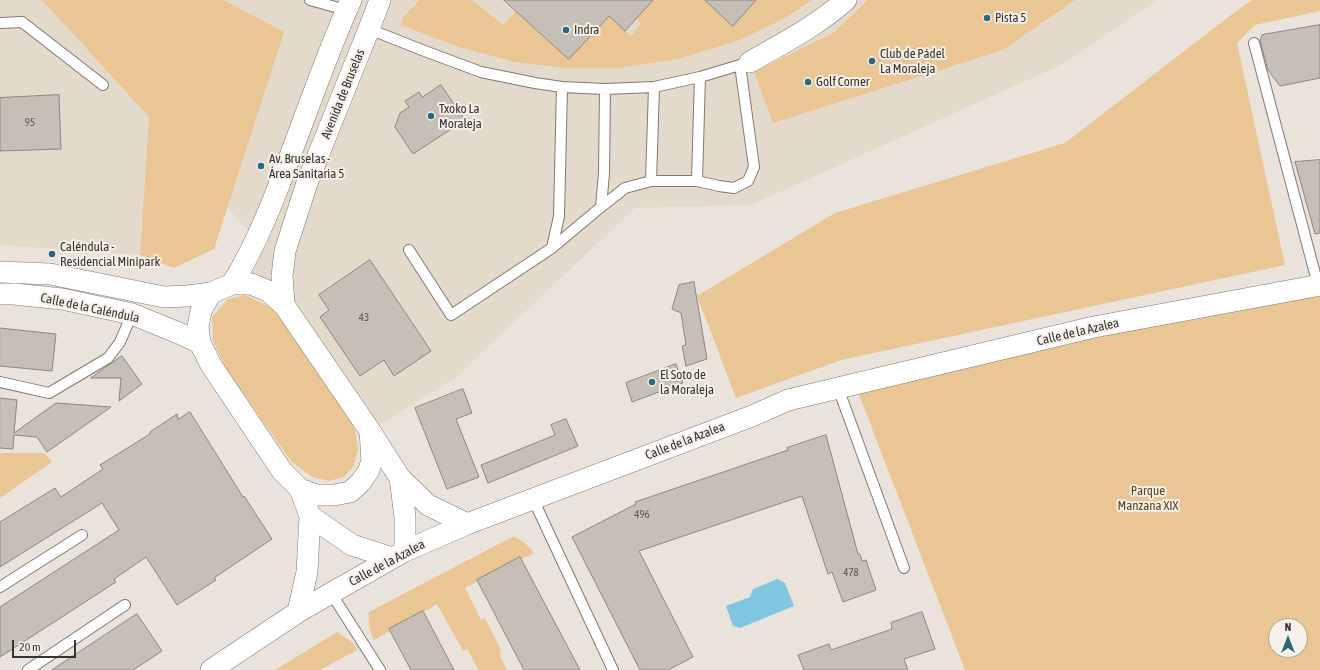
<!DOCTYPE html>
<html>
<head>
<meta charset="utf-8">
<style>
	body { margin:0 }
	#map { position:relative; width:1320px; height:670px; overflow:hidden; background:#e9e3db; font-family:"Asap Condensed",sans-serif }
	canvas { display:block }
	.north { position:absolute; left:1268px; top:618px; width:40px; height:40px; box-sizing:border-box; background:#f6f0e8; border:1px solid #a9a59e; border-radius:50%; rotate:0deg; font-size:11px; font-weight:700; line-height:16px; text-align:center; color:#363430 }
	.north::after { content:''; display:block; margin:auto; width:14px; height:18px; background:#29687d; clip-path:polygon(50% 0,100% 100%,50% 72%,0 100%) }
	.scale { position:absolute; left:12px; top:640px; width:64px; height:18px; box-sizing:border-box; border:2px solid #363430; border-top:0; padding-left:5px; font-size:12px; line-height:14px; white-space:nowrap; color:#363430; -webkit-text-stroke:3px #f6f0e8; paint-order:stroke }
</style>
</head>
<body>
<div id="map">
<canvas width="1320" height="670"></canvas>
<div class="north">N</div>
<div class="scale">20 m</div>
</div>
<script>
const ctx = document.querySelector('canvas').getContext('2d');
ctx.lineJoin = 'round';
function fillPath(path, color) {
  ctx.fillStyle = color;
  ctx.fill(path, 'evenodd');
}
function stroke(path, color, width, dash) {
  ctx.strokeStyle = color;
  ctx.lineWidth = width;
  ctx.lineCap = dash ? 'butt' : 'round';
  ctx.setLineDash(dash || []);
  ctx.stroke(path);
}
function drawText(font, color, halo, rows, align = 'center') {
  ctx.font = font + ' "Asap Condensed",sans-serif';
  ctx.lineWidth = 4;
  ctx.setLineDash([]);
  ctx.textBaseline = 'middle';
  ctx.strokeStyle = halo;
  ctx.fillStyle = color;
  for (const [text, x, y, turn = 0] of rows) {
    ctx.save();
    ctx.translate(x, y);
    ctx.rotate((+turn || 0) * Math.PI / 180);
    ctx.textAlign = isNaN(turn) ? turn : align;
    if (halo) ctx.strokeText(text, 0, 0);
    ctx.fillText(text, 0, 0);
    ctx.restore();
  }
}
fillPath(new Path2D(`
	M 0,0 L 42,0 L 109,73 L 46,0 L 1157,0 L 1061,65 L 751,205 L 635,208 L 455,378 L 370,431 L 284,305 L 232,284 L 256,240 L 149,119 L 140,255 L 0,245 Z`), '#e4dacb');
fillPath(new Path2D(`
	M 42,0 L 224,0 L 284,32 L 214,249 L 174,268 L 140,255 L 149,117 Z
	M 420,0 L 472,0 L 503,25 L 516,11 L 569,59 L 609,16 L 631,36 L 641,24 L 636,19 L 653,0 L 705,0 L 733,25 L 756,0 L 812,0 L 783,19 L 740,40 L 678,59 L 618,68 L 565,68 L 514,62 L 456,46 L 401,25 L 403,17 Z
	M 868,0 L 1075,0 L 1003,50 L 773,123 L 754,72 L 833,33 Z
	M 1252,0 L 1320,0 L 1320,11 L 1255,25 L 1237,43 L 1285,265 L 841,360 L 736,398 L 697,296 L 835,213 L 1065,143 L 1231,15 Z
	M 1320,294 L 1320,670 L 965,670 L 858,392 L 1099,333 ZM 1276,626 L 1300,626 L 1300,650 L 1276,650 Z
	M 245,295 L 270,307 L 281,317 L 352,422 L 356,435 L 358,449 L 354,465 L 344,477 L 329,481 L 312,477 L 291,461 L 226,369 L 213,341 L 212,317 L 228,299 Z
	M 0,453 L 44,453 L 52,462 L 0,498 Z
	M 514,536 L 526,544 L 534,553 L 465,588 L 481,620 L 485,618 L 501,650 L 500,656 L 507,670 L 479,670 L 467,649 L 463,651 L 437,604 L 374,640 C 369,630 368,623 369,612 Z
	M 337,632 L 352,642 L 357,650 L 320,670 L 275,670 Z`), '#e9c693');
fillPath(new Path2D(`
	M 777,579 L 785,583 L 794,606 L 740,628 L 733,626 L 726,606 L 750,597 L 753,589 Z`), '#80c6e0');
const building = new Path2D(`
	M 504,0 L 653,0 L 625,31 L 609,16 L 569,59 Z
	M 705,0 L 756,0 L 733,26 Z
	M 1320,25 L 1320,78 L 1280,86 L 1268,70 L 1260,41 L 1262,35 Z
	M 441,85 L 465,120 L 413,154 L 395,127 L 400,113 L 409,107 L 405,101 L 419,92 L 422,97 Z
	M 59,95 L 61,149 L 0,151 L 0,98 Z
	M 1320,160 L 1320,233 L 1315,234 L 1295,162 Z
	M 370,260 L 431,351 L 394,376 L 384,360 L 360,376 L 320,317 L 329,310 L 319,295 Z
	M 694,282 L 707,359 L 686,366 L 682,346 L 686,345 L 681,313 L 672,309 L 679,285 Z
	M 0,328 L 56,334 L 52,371 L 0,366 Z
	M 122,356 L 142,384 L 119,401 L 121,378 L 91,378 Z
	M 676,364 L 683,383 L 632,402 L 626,383 Z
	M 463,389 L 472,413 L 456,419 L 479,477 L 447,489 L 415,408 Z
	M 0,398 L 17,400 L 14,433 L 56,403 L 111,407 L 47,452 L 37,437 L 14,435 L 13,449 L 0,448 Z
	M 190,412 L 243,497 L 244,496 L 272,539 L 214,578 L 216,580 L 177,605 L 146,557 L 114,579 L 116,582 L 0,657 L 0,607 L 119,530 L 102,503 L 0,567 L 0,522 L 55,488 L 61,497 L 103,469 L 100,465 L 150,434 L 150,432 L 177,414 L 178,419 Z
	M 566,419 L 578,446 L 488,483 L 481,465 L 555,435 L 551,425 Z
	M 826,435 L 858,554 L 860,554 L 862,561 L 866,560 L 876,590 L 843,602 L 832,572 L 828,574 L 802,496 L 639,551 L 693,657 L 668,670 L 640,670 L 572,537 L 636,504 L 635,502 L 788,450 L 787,448 Z
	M 520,557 L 580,670 L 524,670 L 477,580 Z
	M 423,611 L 454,670 L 411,670 L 389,629 Z
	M 922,612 L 935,649 L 904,659 L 908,670 L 804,670 L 798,655 L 829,644 L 831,650 L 892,629 L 891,623 Z
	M 137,614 L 162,651 L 133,670 L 52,670 Z`);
fillPath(building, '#c5bfb7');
stroke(building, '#8c867f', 1);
const lane = new Path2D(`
	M 310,0 L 346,10
	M 0,23 L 22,22 L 103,85
	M 369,29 L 422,50 L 481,72 L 535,83 L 562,87 L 605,89 L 654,87 L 700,77 L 750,62
	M 1254,43 L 1318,285
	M 651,181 L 654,87
	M 697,181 L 700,77
	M 601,207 L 625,188 L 651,181 L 697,181 L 719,186 L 734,188 L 748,181 L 754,167 L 740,65
	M 552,248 L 559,216 L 562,87
	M 409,250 L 451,315 L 552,248 L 601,207 L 604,173 L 605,89
	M 0,382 L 49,393 L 108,358 L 120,342 L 132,314
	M 838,388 L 904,568
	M 533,499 L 613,670
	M 0,587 L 82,535
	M 331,593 L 380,670
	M 28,670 L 125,605`);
const street = new Path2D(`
	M 750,62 C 783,43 818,25 846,0
	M 0,272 L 50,274 L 164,297 L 188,296 L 211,293
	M 232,284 C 258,242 275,196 292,151 C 311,100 329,49 351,0
	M 0,294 L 14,294 L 62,299 L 132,314 L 181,334 L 200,343
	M 284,305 L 282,276 L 285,251 L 307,183 L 369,29 L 380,0
	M 370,431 L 372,460 L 369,470 L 361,482 L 350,492 L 334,495 L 316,495 L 300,489 L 282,471 L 211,365 L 200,343 L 198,327 L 201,311 L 211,293 L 232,284 L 251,284 L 268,291 L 284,305 L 370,431 L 400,478 L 405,517 L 405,551
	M 400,478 L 428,505 L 467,524
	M 310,516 L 352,545 L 392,558
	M 298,612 L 307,572 L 310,516 L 300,489
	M 211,670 L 298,612 L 405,551 L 467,524 L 752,416 L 788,400 L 1094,327 L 1320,285`);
stroke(lane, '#7f7a73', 12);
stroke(street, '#7f7a73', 22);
stroke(lane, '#fff', 10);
stroke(street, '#fff', 21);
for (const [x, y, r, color] of [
	[987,18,4,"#29687d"],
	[566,30,4,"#29687d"],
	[872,61,4,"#29687d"],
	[808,82,4,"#29687d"],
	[431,116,4,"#29687d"],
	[261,166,4,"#29687d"],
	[52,254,4,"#29687d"],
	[652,382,4,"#29687d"]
]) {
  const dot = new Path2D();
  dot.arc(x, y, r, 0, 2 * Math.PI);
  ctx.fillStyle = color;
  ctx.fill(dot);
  stroke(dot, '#f6f0e8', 1.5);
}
drawText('11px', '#5a5752', null, [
	["95",30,123],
	["43",364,318],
	["496",642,515],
	["478",851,573]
]);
drawText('13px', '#363430', '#f6f0e8', [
	["Pista 5",995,18],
	["Indra",574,30],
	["Club de Pádel",880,54],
	["La Moraleja",880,69],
	["Golf Corner",816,82],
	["Txoko La",439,109],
	["Moraleja",439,124],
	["Av. Bruselas -",269,159],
	["Área Sanitaria 5",269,174],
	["Caléndula -",60,247],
	["Residencial Minipark",60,262],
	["El Soto de",660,375],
	["la Moraleja",660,390]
], 'left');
drawText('13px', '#363430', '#f6f0e8', [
	["Avenida de Bruselas",343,94,-68],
	["Calle de la Caléndula",90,308,12],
	["Calle de la Azalea",1078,332,-13],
	["Calle de la Azalea",685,441,-21],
	["Calle de la Azalea",387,563,-28]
]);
drawText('13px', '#5d441c', '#f6f0e8', [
	["Parque",1148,491],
	["Manzana XIX",1148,506]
]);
</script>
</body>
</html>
